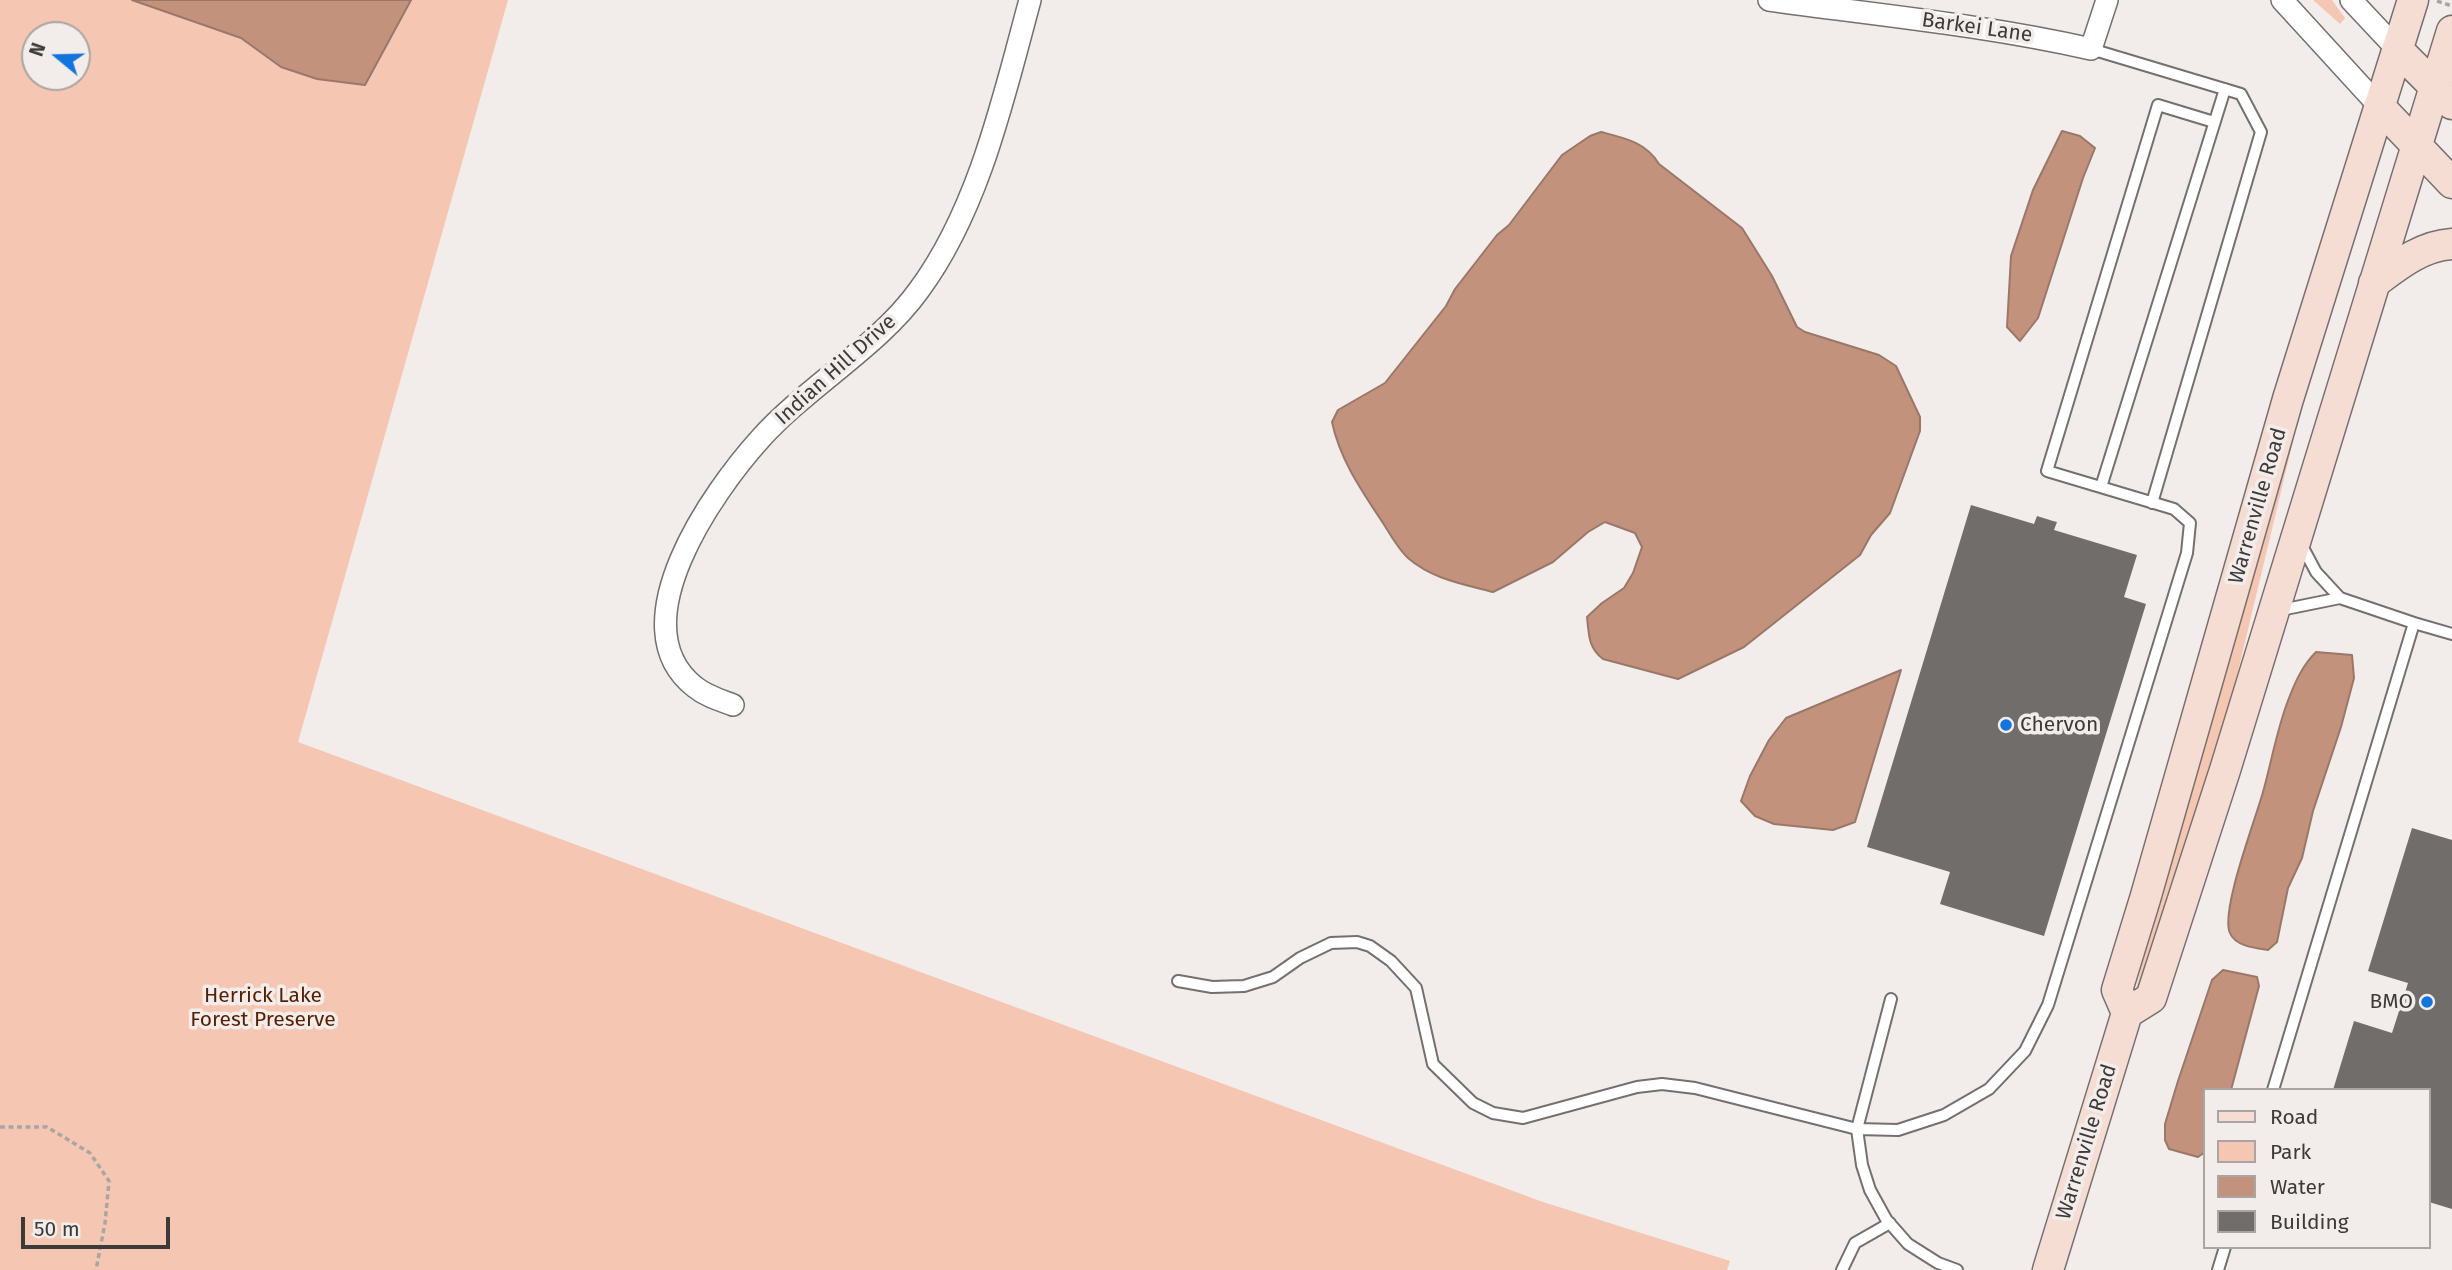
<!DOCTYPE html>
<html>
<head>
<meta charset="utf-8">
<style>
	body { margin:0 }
	#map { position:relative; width:2452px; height:1270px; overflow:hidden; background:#f2ecea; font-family:"Fira Sans",sans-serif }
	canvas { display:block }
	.legend { position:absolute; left:2203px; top:1088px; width:228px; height:161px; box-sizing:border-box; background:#f2ecea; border:2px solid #aaa5a4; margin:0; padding:9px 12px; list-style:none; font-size:21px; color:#3d3b3a }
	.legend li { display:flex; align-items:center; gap:14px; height:35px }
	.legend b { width:35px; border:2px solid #aaa5a4 }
	.north { position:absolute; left:21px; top:21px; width:70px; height:70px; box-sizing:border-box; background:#f2ecea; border:2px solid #aaa5a4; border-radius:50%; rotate:289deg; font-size:19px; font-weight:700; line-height:28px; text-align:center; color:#3d3b3a }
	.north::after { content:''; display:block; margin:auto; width:24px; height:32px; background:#1275dd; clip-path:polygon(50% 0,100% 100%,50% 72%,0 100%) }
	.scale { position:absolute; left:21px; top:1217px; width:149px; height:32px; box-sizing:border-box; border:4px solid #3d3b3a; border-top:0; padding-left:9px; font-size:21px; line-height:24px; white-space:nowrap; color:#3d3b3a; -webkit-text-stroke:5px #f2ecea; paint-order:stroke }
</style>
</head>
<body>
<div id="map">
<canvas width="2452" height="1270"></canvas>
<ul class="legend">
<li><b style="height:9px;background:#f5ddd3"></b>Road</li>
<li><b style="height:19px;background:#f5c7b3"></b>Park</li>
<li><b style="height:19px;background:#c2927d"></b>Water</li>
<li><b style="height:19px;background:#716d6b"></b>Building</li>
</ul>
<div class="north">N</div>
<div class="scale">50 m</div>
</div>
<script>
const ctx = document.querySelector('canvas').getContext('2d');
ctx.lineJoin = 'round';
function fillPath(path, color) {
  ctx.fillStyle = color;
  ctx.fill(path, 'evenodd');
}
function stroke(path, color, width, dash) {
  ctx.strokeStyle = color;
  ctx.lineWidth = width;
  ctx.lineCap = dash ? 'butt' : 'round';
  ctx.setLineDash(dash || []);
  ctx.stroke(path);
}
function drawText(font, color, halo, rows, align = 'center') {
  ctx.font = font + ' "Fira Sans",sans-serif';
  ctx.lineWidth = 7;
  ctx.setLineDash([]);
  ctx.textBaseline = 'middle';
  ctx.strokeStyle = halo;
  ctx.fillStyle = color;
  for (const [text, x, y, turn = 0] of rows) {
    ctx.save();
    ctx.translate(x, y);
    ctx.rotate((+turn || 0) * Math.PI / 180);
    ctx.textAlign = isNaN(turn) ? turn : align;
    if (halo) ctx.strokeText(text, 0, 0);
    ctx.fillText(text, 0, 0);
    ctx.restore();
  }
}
fillPath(new Path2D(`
	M 0,0 L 132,0 L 241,38 L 281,67 L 317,78 L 379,57 L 411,0 L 508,0 L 298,742 L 1543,1202 L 1730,1261 L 1727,1270 L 0,1270 ZM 35,35 L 77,35 L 77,77 L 35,77 Z
	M 2313,0 L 2332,0 L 2345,18 L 2340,24 Z
	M 2290,431 L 2295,433 L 2227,717 L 2139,998 L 2134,997 L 2156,906 Z`), '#f5c7b3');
const water = new Path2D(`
	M 132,0 L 411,0 L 365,85 L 317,79 L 281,67 L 241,38 Z
	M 2062,131 L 2080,136 L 2095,148 L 2083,178 L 2038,318 L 2020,341 L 2007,327 L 2011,256 L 2033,190 Z
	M 1601,132 C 1624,138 1646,142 1659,164 L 1742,228 L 1772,276 L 1797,327 L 1805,332 L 1879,355 L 1896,366 L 1920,417 L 1920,431 L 1890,513 L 1871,535 L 1860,555 L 1744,647 L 1678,679 L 1603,659 C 1588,648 1589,634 1587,617 L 1602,603 L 1624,588 L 1633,573 L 1642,547 L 1635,533 L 1605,522 L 1588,532 L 1553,562 L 1493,592 C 1463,584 1432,579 1408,558 C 1398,549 1390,534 1383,523 C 1362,491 1340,460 1332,422 L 1338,410 L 1385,383 L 1446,306 L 1455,289 L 1497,235 L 1509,225 L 1562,155 L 1590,136 Z
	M 2316,652 L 2352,655 L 2354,678 L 2341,727 L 2313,811 L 2302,858 L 2288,888 L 2277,942 L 2268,950 C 2255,948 2235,946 2230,933 C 2220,911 2256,818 2263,792 C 2272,760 2277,728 2289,698 C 2296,680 2303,665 2316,652 Z
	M 1901,670 L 1855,822 L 1833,830 L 1774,824 L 1755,816 L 1741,801 L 1750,776 L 1769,740 L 1786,718 Z
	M 2223,970 L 2257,977 L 2259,986 L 2231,1090 L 2205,1090 L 2205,1152 L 2198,1157 L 2169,1149 L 2165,1140 L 2165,1124 L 2178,1081 L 2212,980 Z`);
fillPath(water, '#c2927d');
stroke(water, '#9a7869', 2);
fillPath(new Path2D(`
	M 1971,505 L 2034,524 L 2037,516 L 2053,521 L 2057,522 L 2054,530 L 2137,555 L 2124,597 L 2146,604 L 2044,936 L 1940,904 L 1950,872 L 1867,847 Z
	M 2412,828 L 2452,840 L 2452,1209 L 2429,1202 L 2429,1090 L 2333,1090 L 2354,1021 L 2392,1033 L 2408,983 L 2368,971 Z`), '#716d6b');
const service = new Path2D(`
	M 2091,49 L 2241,94 L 2261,132 L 2152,503
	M 2101,487 L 2225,89
	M 2276,611 L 2340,598
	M 2414,623 L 2452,634
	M 1178,981 L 1212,987 L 1244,986 L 1273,977 L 1300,958 L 1331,943 L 1357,942 L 1370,946 L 1391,961 L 1416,988 L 1433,1064 L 1473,1103 L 1493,1113 L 1523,1118 L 1637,1087 L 1662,1084 L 1695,1088 L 1857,1129 L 1898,1130 L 1944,1115 L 1989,1089 L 2025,1051 L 2048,1005 L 2187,553 L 2190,523 L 2174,509 L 2047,471 L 2158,105 L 2214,122
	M 1891,999 L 1857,1129 L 1862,1165 L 1870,1190 L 1886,1219 L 1908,1244 L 1938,1263 L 1957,1270
	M 2273,1090 L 2414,623 L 2340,598 L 2316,572 L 2300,542
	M 1842,1270 L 1855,1243 L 1890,1223
	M 2218,1270 L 2225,1247`);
const minor = new Path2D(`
	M 1769,0 C 1877,15 1985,25 2091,49 L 2107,0
	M 2282,0 L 2379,106
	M 2351,0 L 2397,49
	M 733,705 C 720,700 706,696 695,687 C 617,626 713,491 761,438 C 808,386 879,346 919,290 C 979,209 1004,96 1030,0`);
const secondary = new Path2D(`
	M 2397,49 L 2452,104
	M 2379,106 L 2452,183
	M 2374,283 C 2398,265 2421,246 2452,244
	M 2127,1013 L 2117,990 L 2145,899 L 2288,399 L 2413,0
	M 2048,1270 L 2127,1013 L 2151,998 L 2225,770 L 2452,31`);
stroke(service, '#75706e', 14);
stroke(minor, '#75706e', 24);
stroke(secondary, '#75706e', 33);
stroke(new Path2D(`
	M 2437,1 L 2452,6
	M 0,1127 L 47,1127 L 90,1153 L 109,1181 L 105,1223 L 96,1270`), '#aaa5a4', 3.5, [5, 3.5]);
stroke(service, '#fff', 10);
stroke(minor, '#fff', 21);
stroke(secondary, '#f5ddd3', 30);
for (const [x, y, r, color] of [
	[2006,725,7,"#1275dd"],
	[2427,1002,7,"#1275dd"]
]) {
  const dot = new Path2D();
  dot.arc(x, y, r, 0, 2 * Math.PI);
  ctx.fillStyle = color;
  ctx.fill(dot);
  stroke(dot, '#f2ecea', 2.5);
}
drawText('21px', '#3d3b3a', '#f2ecea', [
	["Barkei Lane",1977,28,8],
	["Indian Hill Drive",836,370,-42],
	["Warrenville Road",2258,506,-74],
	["Warrenville Road",2087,1142,-73]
]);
drawText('21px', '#3d3b3a', '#f2ecea', [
	["Chervon",2020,725],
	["BMO",2413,1002,"right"]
], 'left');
drawText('21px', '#581e00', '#f2ecea', [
	["Herrick Lake",263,996],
	["Forest Preserve",263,1020]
]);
</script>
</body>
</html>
